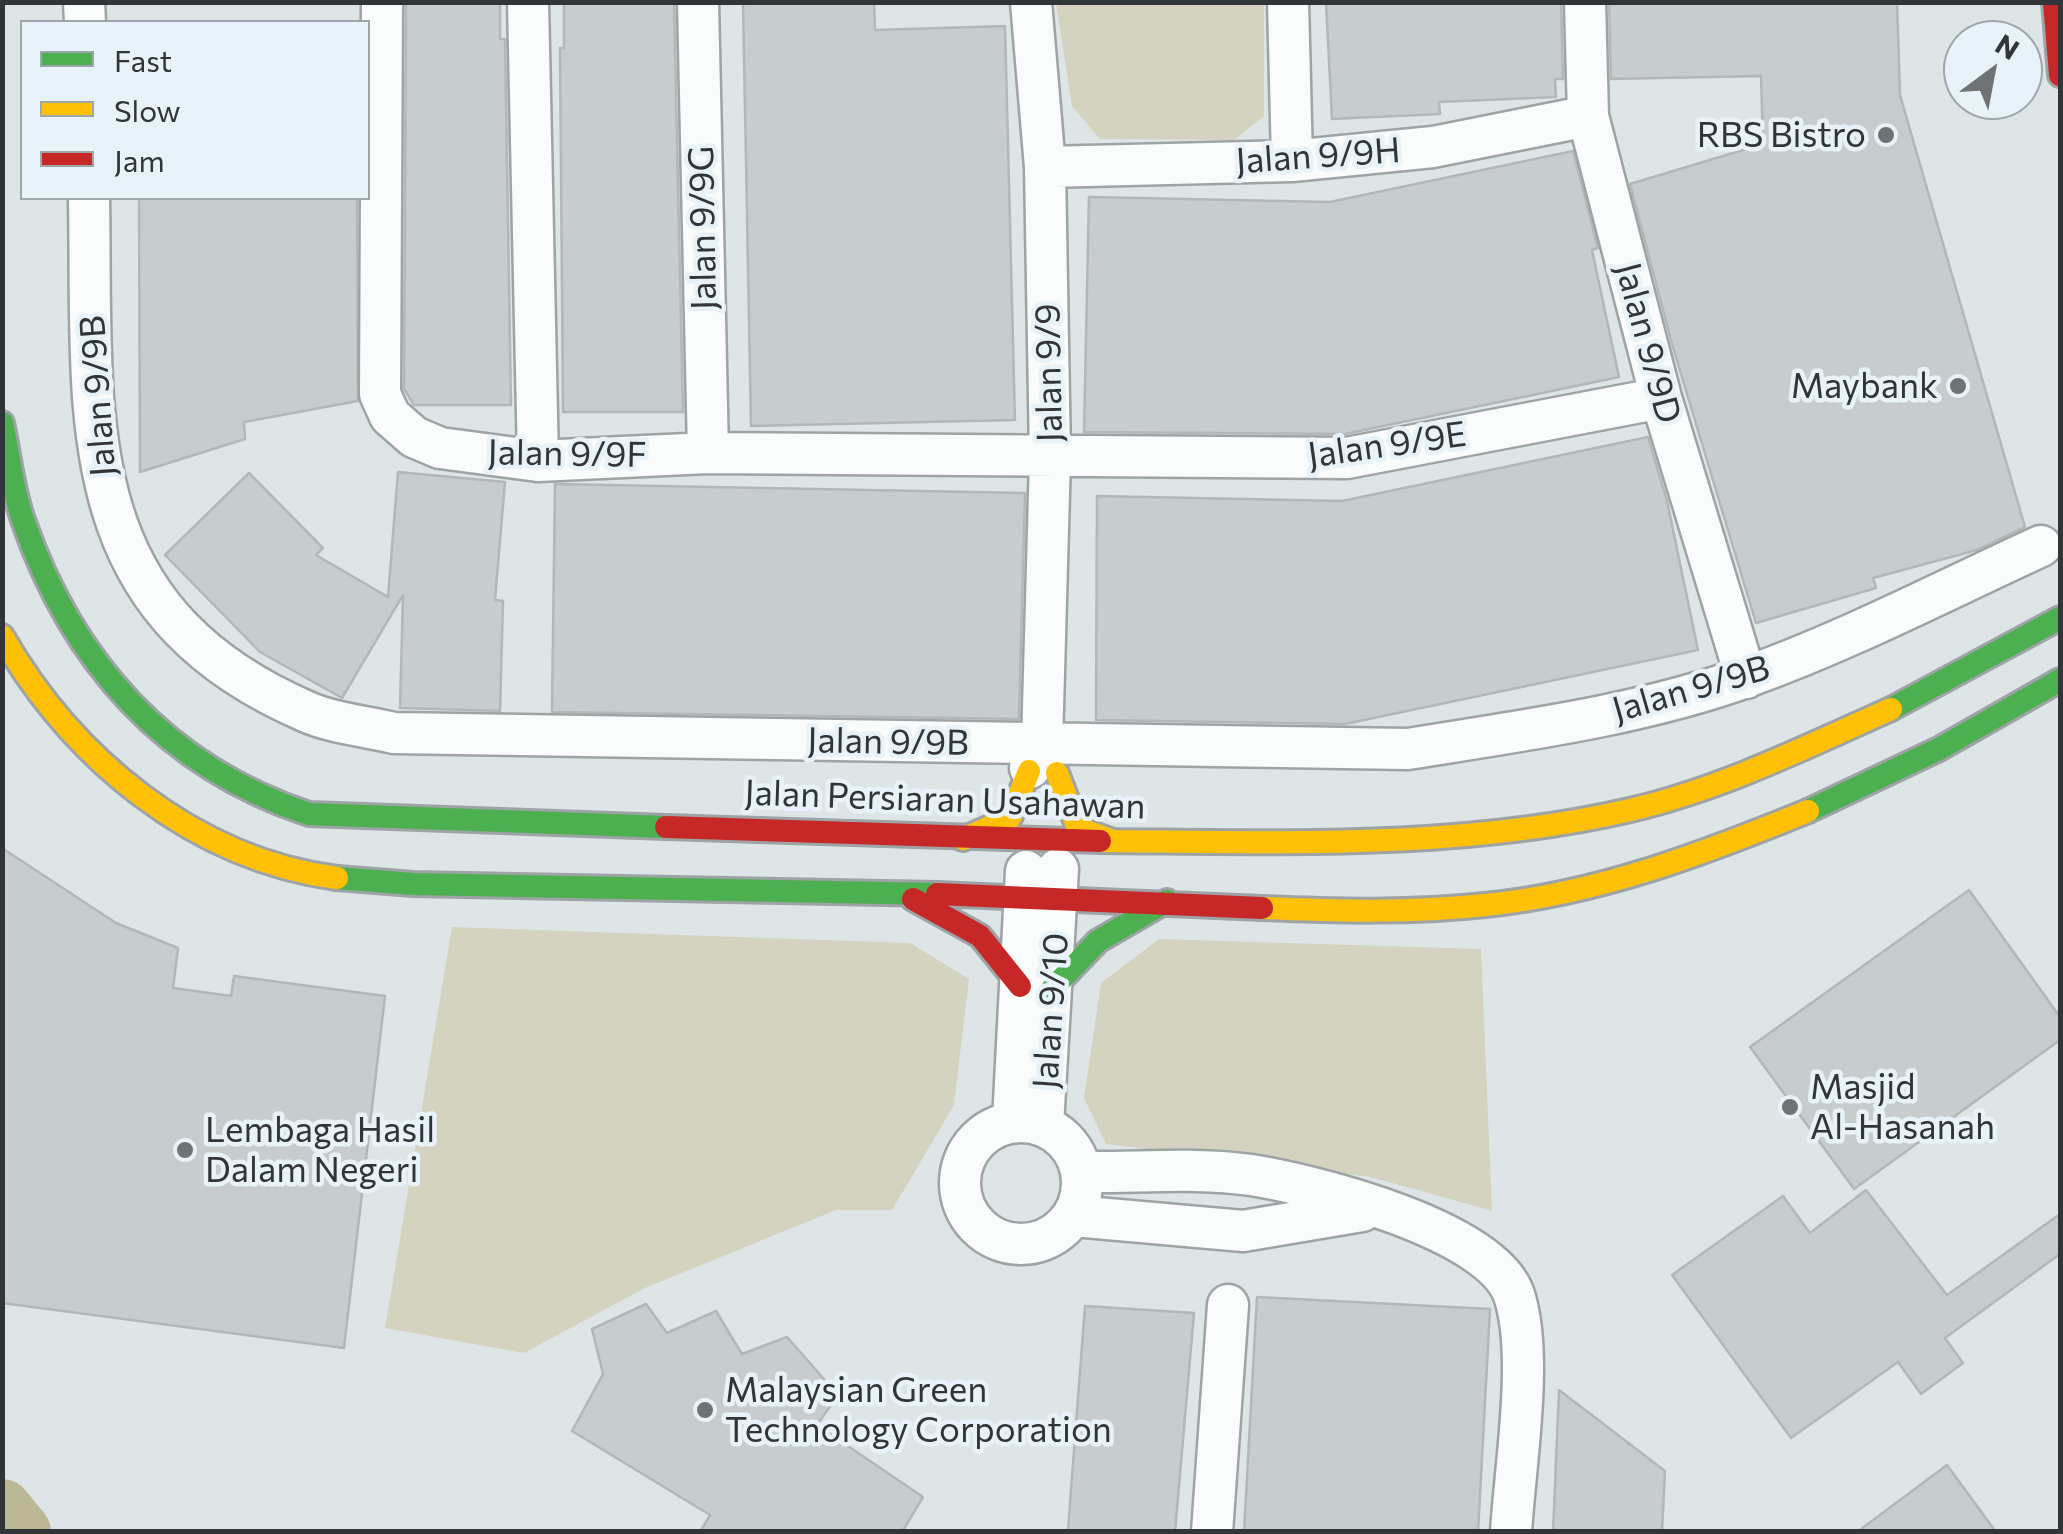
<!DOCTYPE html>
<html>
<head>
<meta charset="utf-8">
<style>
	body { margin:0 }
	#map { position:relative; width:2063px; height:1534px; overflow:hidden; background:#dee5e7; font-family:Commissioner,sans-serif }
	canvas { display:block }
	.frame { position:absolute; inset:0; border:5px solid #313537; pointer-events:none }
	.legend { position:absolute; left:20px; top:20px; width:350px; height:180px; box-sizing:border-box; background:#e7f3f8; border:2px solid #9ea7ab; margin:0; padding:12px 18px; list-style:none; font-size:30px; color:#313537 }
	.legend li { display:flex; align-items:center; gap:20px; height:50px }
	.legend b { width:50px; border:2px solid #9ea7ab }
	.north { position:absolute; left:1943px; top:20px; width:100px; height:100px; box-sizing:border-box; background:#e7f3f8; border:2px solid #9ea7ab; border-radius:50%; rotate:32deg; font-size:28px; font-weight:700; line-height:40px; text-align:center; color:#313537 }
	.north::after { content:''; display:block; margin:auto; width:35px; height:45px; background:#6e7375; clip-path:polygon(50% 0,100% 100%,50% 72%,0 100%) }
</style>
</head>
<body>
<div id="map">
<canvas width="2063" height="1534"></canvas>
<div class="frame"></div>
<ul class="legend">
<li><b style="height:12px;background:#4caf50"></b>Fast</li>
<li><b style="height:12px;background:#ffc107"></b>Slow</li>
<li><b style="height:12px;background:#c62828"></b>Jam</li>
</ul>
<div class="north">N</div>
</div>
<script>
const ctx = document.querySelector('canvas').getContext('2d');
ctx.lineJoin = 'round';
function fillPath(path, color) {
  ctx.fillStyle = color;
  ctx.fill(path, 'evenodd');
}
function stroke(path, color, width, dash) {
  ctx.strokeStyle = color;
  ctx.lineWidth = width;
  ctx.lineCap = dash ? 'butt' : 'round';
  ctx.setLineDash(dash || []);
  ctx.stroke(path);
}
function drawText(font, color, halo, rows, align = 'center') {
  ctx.font = font + ' Commissioner,sans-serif';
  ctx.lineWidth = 9;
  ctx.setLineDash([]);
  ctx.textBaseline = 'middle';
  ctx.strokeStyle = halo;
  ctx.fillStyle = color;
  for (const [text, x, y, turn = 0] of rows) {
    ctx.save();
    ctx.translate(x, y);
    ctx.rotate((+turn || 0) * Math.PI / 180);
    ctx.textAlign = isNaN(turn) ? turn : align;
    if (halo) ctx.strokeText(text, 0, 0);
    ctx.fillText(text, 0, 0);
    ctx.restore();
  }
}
fillPath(new Path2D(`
	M 1056,3 L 1264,3 L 1264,116 L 1234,140 L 1100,139 L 1072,106 Z
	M 452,927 L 910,943 L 969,979 L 954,1105 L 892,1210 L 836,1210 L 645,1288 L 524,1353 L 385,1328 Z
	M 1159,939 L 1481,949 L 1492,1211 L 1371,1177 L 1106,1144 L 1084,1098 L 1101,983 Z`), '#d4d3c0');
stroke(new Path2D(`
	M 2,1509 L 21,1532`), '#bcb795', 60);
const building = new Path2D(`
	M 406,2 L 500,2 L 500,39 L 505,39 L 511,405 L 414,405 L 404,389 Z
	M 564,2 L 674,2 L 683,412 L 563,412 L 560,48 L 564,48 Z
	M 743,2 L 874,2 L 875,30 L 1005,26 L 1015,420 L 751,426 Z
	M 1326,2 L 1561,2 L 1563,79 L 1555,79 L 1556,97 L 1439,102 L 1440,114 L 1332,119 Z
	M 1609,2 L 1897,2 L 1900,95 L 2025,527 L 1977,550 L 1873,578 L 1876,588 L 1756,623 L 1672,344 L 1630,184 L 1763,144 L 1761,76 L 1611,79 Z
	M 1573,151 L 1598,248 L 1592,250 L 1619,377 L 1345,434 L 1084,432 L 1089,197 L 1330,202 Z
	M 139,198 L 357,198 L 358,401 L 244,422 L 245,439 L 140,472 Z
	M 1648,437 L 1667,501 L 1698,650 L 1345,724 L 1096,720 L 1097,496 L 1342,501 Z
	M 398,472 L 505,482 L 495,600 L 503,601 L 500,711 L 400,708 L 403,595 L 342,698 L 260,652 L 165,555 L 249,473 L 323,548 L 316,555 L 388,597 Z
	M 555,484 L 1025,493 L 1019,719 L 552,712 Z
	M 2,848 L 116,923 L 178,948 L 173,988 L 231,996 L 234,976 L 385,996 L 344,1348 L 2,1303 Z
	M 1969,890 L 2060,1017 L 2060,1040 L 1854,1189 L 1750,1047 Z
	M 1866,1190 L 1947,1295 L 2060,1214 L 2060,1254 L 1945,1338 L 1963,1363 L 1921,1394 L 1898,1362 L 1791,1438 L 1672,1275 L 1783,1196 L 1810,1233 Z
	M 1257,1297 L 1490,1309 L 1478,1532 L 1244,1532 Z
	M 646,1304 L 667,1333 L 716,1311 L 742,1354 L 787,1337 L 838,1395 L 817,1425 L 923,1497 L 902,1532 L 700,1532 L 710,1515 L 572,1431 L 603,1374 L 592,1329 Z
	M 1085,1306 L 1194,1313 L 1175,1532 L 1068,1530 Z
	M 1559,1390 L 1665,1471 L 1662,1532 L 1553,1532 Z
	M 1947,1465 L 1996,1532 L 1857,1532 Z`);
fillPath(building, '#c7cdce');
stroke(building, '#b2b7b9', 2.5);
const street = new Path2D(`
	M 84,2 L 85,22
	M 382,2 L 380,394 L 390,416 L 414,437 L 440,448 L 538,461 L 708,453 L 1347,458 L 1661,398
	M 528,2 L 538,461
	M 698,2 L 708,453
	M 1288,2 L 1292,161
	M 1585,2 L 1588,116 L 1661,398 L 1746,678
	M 1045,167 L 1292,161 L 1433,147 L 1588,116
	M 89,198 C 93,416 66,607 305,711 C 331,723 365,726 394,733 L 1407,749 C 1520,731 1642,715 1749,676 C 1849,640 1945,590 2041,546
	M 1030,768 L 1042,744 L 1050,458 L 1045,167 L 1031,2
	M 1013,1121 L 1026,871
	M960 1183a61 61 0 1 1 122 0a61 61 0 1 1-122 0Z
	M 1043,1125 L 1058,869
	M 1082,1172 C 1137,1173 1197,1167 1251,1175 C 1315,1185 1492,1230 1514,1295 C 1534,1355 1515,1466 1511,1532
	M 1074,1216 L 1243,1231 L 1362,1211
	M 1212,1532 L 1228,1305`);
const fast = new Path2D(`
	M 2,423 C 9,455 12,489 23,520 C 72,662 166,767 309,814 L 666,827
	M 1891,709 L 2060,618
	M 1808,811 L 1939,749 L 2060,680
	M 337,878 L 413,884 L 937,894
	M 1052,989 L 1098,941 L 1167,901`);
const slow = new Path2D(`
	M 2,636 C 72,758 193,859 337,878
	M 1057,773 L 1078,828 L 1113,841
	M 963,839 L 1010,818 L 1029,771
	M 1100,841 C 1275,842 1458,850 1630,810 C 1721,789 1806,747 1891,709
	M 1262,908 C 1336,911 1411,913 1485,905 C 1597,894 1705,853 1808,811`);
const jam = new Path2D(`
	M 2054,2 L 2060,75
	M 666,827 L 1100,841
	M 937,894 L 1262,908
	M 913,899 L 980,936 L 1020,986`);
stroke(street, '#9ea4a5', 45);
stroke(fast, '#9ea4a5', 28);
stroke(slow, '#9ea4a5', 28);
stroke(jam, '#9ea4a5', 28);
stroke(street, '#fafbfb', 40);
stroke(fast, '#4caf50', 22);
stroke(slow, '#ffc107', 22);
stroke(jam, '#c62828', 22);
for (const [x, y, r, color] of [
	[1886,135,10,"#6e7375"],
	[1958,386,10,"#6e7375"],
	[1790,1107,10,"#6e7375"],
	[185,1150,10,"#6e7375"],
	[705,1410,10,"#6e7375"]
]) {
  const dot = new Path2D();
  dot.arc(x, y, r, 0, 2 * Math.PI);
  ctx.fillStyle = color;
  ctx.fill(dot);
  stroke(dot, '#e7f3f8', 4);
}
drawText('35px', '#313537', '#e7f3f8', [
	["RBS Bistro",1866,135,"right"],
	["Maybank",1938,386,"right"],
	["Masjid",1810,1087],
	["Al-Hasanah",1810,1127],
	["Lembaga Hasil",205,1130],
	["Dalam Negeri",205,1170],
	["Malaysian Green",725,1390],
	["Technology Corporation",725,1430]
], 'left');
drawText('35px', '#313537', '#e7f3f8', [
	["Jalan 9/9H",1318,156,-4],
	["Jalan 9/9G",703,228,-91],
	["Jalan 9/9D",1648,343,75],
	["Jalan 9/9",1049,373,-91],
	["Jalan 9/9B",98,396,-94],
	["Jalan 9/9E",1387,445,-8],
	["Jalan 9/9F",567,454,1],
	["Jalan 9/9B",1691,689,-16],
	["Jalan 9/9B",888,742,1],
	["Jalan Persiaran Usahawan",945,800,2],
	["Jalan 9/10",1051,1011,-86]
]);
</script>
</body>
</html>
